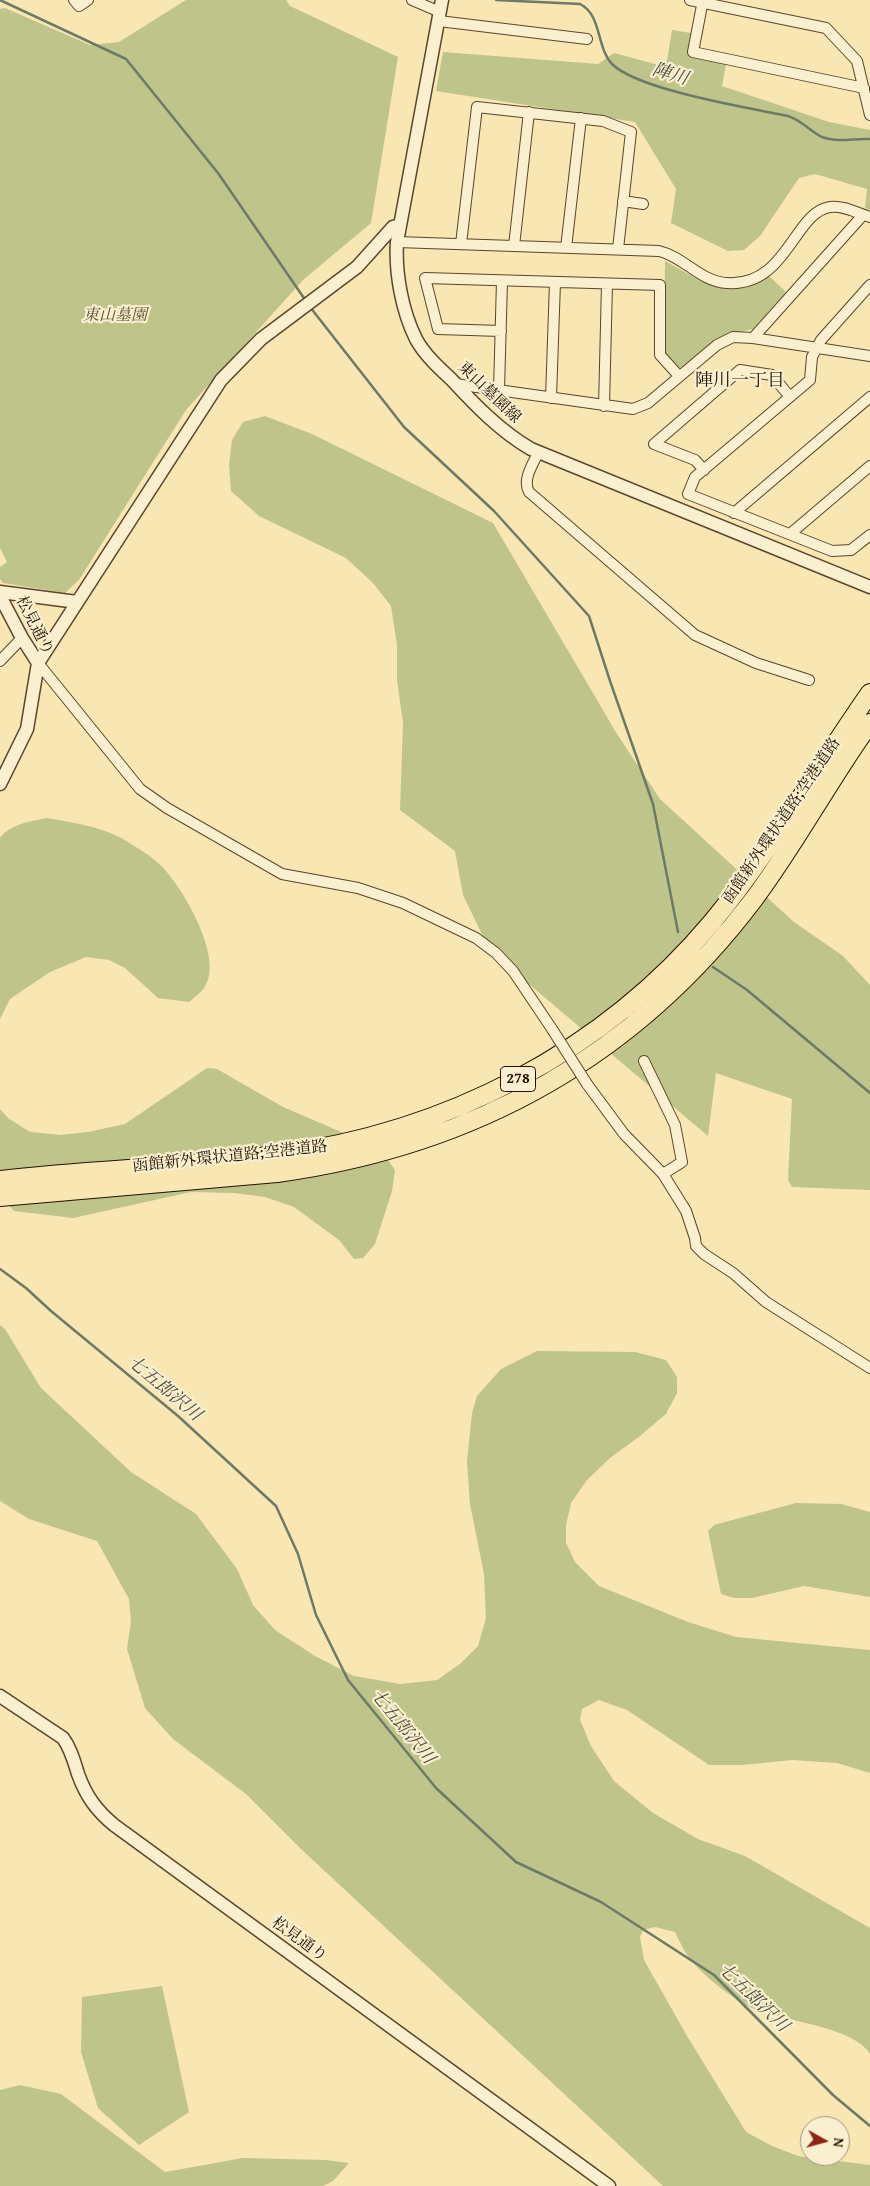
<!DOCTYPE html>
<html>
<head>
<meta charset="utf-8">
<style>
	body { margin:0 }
	#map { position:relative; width:870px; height:2186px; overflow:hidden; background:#f8e6b3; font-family:"Gentium Book Plus",serif }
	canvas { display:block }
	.north { position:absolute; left:800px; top:2116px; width:50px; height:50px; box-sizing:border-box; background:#faefce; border:1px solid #a4967c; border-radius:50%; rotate:97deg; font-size:14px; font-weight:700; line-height:20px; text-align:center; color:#241100 }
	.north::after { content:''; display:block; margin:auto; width:18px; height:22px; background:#8f2418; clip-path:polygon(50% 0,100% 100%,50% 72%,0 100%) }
</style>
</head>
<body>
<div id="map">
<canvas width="870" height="2186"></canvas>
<div class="north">N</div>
</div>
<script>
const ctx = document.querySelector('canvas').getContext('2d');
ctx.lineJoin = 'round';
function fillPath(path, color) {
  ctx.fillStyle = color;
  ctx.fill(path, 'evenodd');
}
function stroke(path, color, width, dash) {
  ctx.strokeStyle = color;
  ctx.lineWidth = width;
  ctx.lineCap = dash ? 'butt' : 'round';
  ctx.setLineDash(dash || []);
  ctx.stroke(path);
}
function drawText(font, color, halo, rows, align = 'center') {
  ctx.font = font + ' "Gentium Book Plus","Noto Serif JP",serif';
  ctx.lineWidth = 4.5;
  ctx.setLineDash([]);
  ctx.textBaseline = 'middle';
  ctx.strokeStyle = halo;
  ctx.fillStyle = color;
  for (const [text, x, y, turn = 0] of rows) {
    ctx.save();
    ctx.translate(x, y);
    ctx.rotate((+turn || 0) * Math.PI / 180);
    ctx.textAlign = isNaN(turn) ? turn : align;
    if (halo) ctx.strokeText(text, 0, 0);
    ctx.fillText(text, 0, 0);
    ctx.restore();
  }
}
fillPath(new Path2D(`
	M 186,0 L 286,0 L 290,6 L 398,57 L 371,223 L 303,280 L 186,410 L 79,580 L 65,593 L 3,583 L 0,579 L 0,567 L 7,562 L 0,548 L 0,9 L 5,8 L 90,45 L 119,42 Z
	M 672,30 L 691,33 L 688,55 L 726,64 L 722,86 L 829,122 L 870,130 L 870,210 L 865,208 L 867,189 L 815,174 L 799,178 L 760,236 L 744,250 L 728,251 L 671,223 L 676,189 L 635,122 L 436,91 L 443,52 L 598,64 L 614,53 L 666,67 Z
	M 665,261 C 702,281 728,302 769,276 L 786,292 L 753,329 L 722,336 L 683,367 L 676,367 L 664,352 Z
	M 265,416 L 312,434 L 493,523 L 617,734 L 660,799 L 794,922 L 843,956 L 870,985 L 870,1190 L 792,1187 L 788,1180 L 792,1099 L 716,1073 L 708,1136 L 490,951 L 463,895 L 455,851 L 400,810 L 403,723 L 397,680 L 397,645 L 391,606 L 373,583 L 346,558 L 259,516 L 231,491 L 229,465 L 232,440 L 243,422 Z
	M 47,818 C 74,823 105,827 128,842 C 137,848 148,854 156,861 C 179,880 216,945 209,975 C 207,988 199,994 189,1002 L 158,998 L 125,968 L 109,960 L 86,957 L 50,972 L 10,999 L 0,1019 L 0,838 C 10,824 32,821 47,818 Z
	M 207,1068 L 217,1069 L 283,1107 L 360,1140 L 384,1154 L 395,1170 L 392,1191 L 375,1244 L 363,1258 L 354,1259 L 339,1240 L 294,1207 L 265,1197 L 234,1193 L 191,1192 L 73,1218 L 14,1211 L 0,1196 L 0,1109 L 8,1118 L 30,1132 L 60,1135 L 88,1132 L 125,1124 Z
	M 0,1325 L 5,1329 L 41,1388 L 131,1472 L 196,1514 L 237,1569 L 253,1605 L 275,1630 L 315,1656 L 354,1676 L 400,1684 L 437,1680 L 460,1664 L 478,1646 L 486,1618 L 484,1574 L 470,1504 L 467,1461 L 472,1413 L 477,1396 L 501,1369 L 537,1351 L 635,1352 L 666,1360 L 677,1377 L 677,1393 L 666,1414 L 640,1436 L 610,1458 L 587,1480 L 571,1503 L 566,1525 L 566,1543 L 575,1562 L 599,1586 L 688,1622 L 736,1637 L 870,1650 L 870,1773 L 837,1763 L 792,1760 L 743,1765 L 709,1765 L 627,1710 L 599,1700 L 582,1709 L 580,1720 L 591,1746 L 614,1781 L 653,1813 L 698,1839 L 745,1856 L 870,1928 L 870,2054 C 854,2026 779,2021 750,2007 C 732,1998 699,1973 688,1956 C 683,1949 679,1940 675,1932 L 655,1927 L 643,1930 L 640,1937 L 644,1960 L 687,2036 L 746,2132 L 772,2146 L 798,2156 L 870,2165 L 870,2186 L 663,2186 L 300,1848 L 246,1794 L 173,1739 L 145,1708 L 127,1649 L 131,1621 L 129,1599 L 97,1541 L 29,1519 L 0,1501 Z
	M 796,1503 L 841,1504 L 870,1512 L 870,1597 L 804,1586 L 752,1598 L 734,1598 L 721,1594 L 708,1531 L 714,1525 Z
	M 162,1986 L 189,2112 L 139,2145 L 98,2108 L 81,2052 L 82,1997 Z
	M 20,2085 L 61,2094 L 165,2172 L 243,2158 L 326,2160 L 349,2163 L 333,2181 L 323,2186 L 0,2186 L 0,2090 Z`), '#bfc48b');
stroke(new Path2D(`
	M 0,0 L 126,59 L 218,173 L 306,301
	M 496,0 L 580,4 C 602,15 596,47 612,64 C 638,90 749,108 788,116 C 801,120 810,131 822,137 C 837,143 854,138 870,139
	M 310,307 L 404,427 L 494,511 L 589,616 L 610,681 L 653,804 L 678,932
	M 713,967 L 747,990 L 870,1093
	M 0,1269 L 26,1288 L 51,1311 L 178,1416 L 276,1506 L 298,1554 L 316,1615 L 348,1680 L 436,1788 L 516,1862 L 601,1902 L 714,1975 L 833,2095 L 870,2126`), '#6d7a67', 2.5);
const minor = new Path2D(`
	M 74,0 L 79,6 L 88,0
	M 412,0 L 440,12
	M 690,0 L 826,28 L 857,61 L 870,115
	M 703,0 L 693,52 L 864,88
	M 439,21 L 587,39
	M 623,201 L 643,204
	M 397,242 L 659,251 C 684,257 701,282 727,283 C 787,287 794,212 830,207 C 843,205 857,213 870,217
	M 461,244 L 477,107 L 603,121 L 631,132 L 618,249
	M 514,246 L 529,112
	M 566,248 L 581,118
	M 870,285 L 821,340 L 812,357 L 810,380 L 695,477 L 688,494 L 832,551 L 851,550 L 870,535
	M 501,331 L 438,329 L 425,278 L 660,285 L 660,355 L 679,376
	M 753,338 L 863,215
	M 455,384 L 633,409 L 648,403 L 717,345 L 733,337 L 753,338 L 870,356
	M 499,390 L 502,281
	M 551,398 L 555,282
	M 604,406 L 607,284
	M 538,453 C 533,464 522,480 529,492 L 695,635 L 756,663 L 809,680
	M 704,470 L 695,460 L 654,444 L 740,370 L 772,375 L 790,397
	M 734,513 L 870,397
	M 790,534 L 870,466
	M 0,661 L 22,638
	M 38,663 L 140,789 L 167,808 L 282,874 L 358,888 L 403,903 L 476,938 L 496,953 L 513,971 L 552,1029
	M 644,1061 L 675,1125 L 682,1162 L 663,1174
	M 587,1084 L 624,1134 L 663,1174 L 686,1211 L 695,1238 L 696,1246 L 704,1254 L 733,1273 L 766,1302 L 870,1368`);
const tertiary = new Path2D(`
	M 442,0 L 397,242 C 395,273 402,311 416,339 C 424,354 438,367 451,379 C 475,405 500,431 531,449 L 870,587
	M 0,592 L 77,602
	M 0,596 L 22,638 L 38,663 L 27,729 L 0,784
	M 38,663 L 221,380 L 261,339 L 357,267 L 393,227 L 400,225
	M 0,1696 L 63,1738 C 71,1749 74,1761 78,1774 C 86,1796 96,1810 114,1825 L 609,2186`);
const motorway = new Path2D(`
	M 0,1180 C 92,1169 185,1168 276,1155 C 445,1133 603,1053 713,921 C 772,850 817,768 870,693
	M 0,1197 L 277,1173 C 473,1146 634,1058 754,899 C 796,843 829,780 870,723`);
stroke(minor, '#59462d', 12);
stroke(tertiary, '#59462d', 15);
stroke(motorway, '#241100', 20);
stroke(minor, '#faefce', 10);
stroke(tertiary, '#faefce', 12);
stroke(motorway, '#f8e6b3', 18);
const minorBridge = new Path2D(`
	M 552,1029 L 587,1084`);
stroke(minorBridge, '#59462d', 12, []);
stroke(minorBridge, '#faefce', 10);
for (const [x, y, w] of [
	[518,1079,35]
]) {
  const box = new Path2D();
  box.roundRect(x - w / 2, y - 12.5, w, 25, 4);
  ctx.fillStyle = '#faefce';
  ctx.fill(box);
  stroke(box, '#241100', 1);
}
drawText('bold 15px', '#241100', null, [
	["278",518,1079]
]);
drawText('italic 16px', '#5a5031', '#faefce', [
	["東山墓園",115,316]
]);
drawText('16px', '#241100', '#faefce', [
	["東山墓園線",489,393,44],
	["松見通り",34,626,63],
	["函館新外環状道路;空港道路",782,821,-56],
	["函館新外環状道路;空港道路",230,1157,-6],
	["松見通り",299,1940,36]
]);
drawText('italic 18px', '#4e4e3c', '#faefce', [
	["陣川",670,75,17],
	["七五郎沢川",164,1389,40],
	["七五郎沢川",402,1727,51],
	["七五郎沢川",753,1998,44]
]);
drawText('18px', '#241100', '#faefce', [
	["陣川一丁目",740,381]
]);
</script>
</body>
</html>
